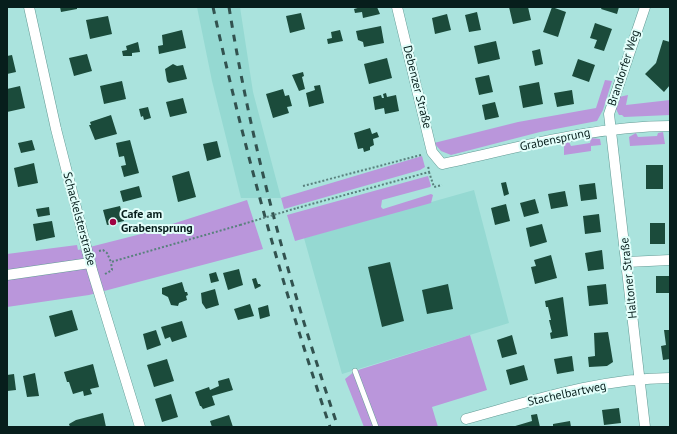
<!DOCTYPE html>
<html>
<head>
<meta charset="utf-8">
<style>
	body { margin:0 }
	#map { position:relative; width:677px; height:434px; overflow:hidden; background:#aae3dd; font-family:"PT Sans",sans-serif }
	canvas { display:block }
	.frame { position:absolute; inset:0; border:8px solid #071e1c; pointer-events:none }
</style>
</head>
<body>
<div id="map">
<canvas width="677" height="434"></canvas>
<div class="frame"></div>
</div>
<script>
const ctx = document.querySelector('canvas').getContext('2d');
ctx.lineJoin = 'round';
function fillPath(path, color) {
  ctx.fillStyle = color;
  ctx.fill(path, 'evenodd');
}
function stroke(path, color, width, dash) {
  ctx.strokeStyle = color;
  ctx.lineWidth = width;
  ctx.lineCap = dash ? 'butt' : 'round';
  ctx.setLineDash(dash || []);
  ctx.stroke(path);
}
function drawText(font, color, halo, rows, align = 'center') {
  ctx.font = font + ' "PT Sans",sans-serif';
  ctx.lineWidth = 4;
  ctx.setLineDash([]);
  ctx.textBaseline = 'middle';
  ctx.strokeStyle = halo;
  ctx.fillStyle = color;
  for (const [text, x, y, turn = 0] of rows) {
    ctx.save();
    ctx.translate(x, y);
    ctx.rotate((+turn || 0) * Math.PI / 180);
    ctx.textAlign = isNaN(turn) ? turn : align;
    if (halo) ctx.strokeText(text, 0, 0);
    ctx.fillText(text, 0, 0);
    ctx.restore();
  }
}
fillPath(new Path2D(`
	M 197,7 L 240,7 L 253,92 L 281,198 L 241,198 L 212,81 Z
	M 474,190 L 509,323 L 342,374 L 304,238 Z`), '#95d9d2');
fillPath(new Path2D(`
	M 605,80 L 612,81 L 603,110 L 597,121 L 540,132 L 451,155 L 441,151 L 434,143 L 518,122 L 596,108 Z
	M 628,95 L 626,105 L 670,100 L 670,115 L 624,117 L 622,115 L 619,115 L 616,109 L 619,97 Z
	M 663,132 L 665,144 L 630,146 L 629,137 L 636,133 L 638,137 L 657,136 L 658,133 Z
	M 591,138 L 600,139 L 601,145 L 591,146 L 591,151 L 564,155 L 564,143 L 569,142 L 571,146 L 590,143 Z
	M 422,156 L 425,167 L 420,170 L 284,209 L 281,198 Z
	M 428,176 L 431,186 L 430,187 L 382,200 L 381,207 L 383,209 L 431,194 L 433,195 L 431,203 L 295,241 L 287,215 Z
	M 247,200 L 263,249 L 89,295 L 7,307 L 7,254 L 77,245 L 78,250 L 141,234 Z
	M 470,335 L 487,390 L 432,407 L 438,427 L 364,427 L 345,379 L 355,371 Z`), '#ba96db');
fillPath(new Path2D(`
	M 60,7 L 77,7 L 77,9 L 61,12 Z
	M 361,7 L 377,7 L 380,14 L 363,18 L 362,12 L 355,13 L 354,9 Z
	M 509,7 L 528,7 L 531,20 L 513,24 Z
	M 552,7 L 566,12 L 558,37 L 543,32 Z
	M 602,7 L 619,7 L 617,14 L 601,9 Z
	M 477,12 L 481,30 L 469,32 L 465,15 Z
	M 301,13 L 305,29 L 290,33 L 286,16 Z
	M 447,14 L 451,30 L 435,34 L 432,18 Z
	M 108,16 L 112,34 L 90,39 L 86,20 Z
	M 595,23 L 612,29 L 604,51 L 594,48 L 597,40 L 590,38 Z
	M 381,26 L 384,43 L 364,47 L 363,42 L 358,40 L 356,31 Z
	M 182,30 L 186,48 L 159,54 L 158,46 L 163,45 L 162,35 Z
	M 340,30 L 343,41 L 328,44 L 327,39 L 332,38 L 331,32 Z
	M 663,40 L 670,42 L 670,85 L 664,92 L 645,74 L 656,63 Z
	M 496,41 L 500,59 L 478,64 L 474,46 Z
	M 138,42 L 140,52 L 132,53 L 132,56 L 123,56 L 122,51 L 127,50 L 126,46 Z
	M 540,49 L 543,64 L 535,66 L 532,51 Z
	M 87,54 L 92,71 L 74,76 L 69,58 Z
	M 12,55 L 16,72 L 7,74 L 7,56 Z
	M 387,58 L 392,78 L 369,84 L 364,64 Z
	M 578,59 L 595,65 L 589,82 L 572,76 Z
	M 173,64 L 177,66 L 183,65 L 187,79 L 169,83 L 167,81 L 165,69 Z
	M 303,72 L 304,76 L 302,77 L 305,89 L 299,91 L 292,75 Z
	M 489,75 L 493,92 L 479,95 L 475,78 Z
	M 122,81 L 126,99 L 104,104 L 100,86 Z
	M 539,82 L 543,104 L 523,108 L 519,86 Z
	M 320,85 L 324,103 L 309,107 L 306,93 L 315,90 L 314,86 Z
	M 20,86 L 25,108 L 7,112 L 7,89 Z
	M 283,89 L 285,96 L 289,95 L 292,106 L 287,107 L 289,113 L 273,118 L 266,94 Z
	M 572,90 L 574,104 L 557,107 L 554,93 Z
	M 386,93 L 387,97 L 396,95 L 399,111 L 385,114 L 384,108 L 375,110 L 373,97 L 381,95 L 382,98 L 384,98 L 383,94 Z
	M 183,98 L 187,113 L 170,117 L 166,102 Z
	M 495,102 L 499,117 L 485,120 L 482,105 Z
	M 148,107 L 151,118 L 144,120 L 143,116 L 141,117 L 139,109 Z
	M 111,115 L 117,134 L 95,140 L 89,125 L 91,125 L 90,122 Z
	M 370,128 L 372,134 L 377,132 L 379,137 L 373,139 L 374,145 L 370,147 L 370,150 L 364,152 L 363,148 L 358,149 L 354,133 Z
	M 32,140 L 35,150 L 21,153 L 18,143 Z
	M 130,140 L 139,173 L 124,177 L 121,166 L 126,165 L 124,156 L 119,157 L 116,143 Z
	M 217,141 L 221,157 L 207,161 L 203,144 Z
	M 34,163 L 38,183 L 18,187 L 14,168 Z
	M 646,165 L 663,165 L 663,189 L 646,189 Z
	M 189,171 L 196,197 L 178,202 L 172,176 Z
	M 506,182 L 509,194 L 504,196 L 501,183 Z
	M 595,183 L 597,199 L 581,201 L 579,185 Z
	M 139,186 L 142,197 L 123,202 L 120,191 Z
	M 565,191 L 568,206 L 551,209 L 548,194 Z
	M 535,199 L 539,213 L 524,217 L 520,203 Z
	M 506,204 L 510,221 L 495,225 L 491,208 Z
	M 120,206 L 124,221 L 107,225 L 103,210 Z
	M 49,207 L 50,215 L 38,217 L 36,209 Z
	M 599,214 L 601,232 L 585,234 L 583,216 Z
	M 52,221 L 55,237 L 36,241 L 33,224 Z
	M 650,223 L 665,223 L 665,244 L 650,244 Z
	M 542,224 L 547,242 L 530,247 L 526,228 Z
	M 602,250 L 604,269 L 588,271 L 585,253 Z
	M 551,255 L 557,278 L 535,284 L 531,267 L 536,266 L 534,260 Z
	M 390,262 L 404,321 L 382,327 L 368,267 Z
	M 239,269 L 243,285 L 228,290 L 223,273 Z
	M 216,272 L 219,281 L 211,283 L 209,274 Z
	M 656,276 L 670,276 L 670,293 L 656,293 Z
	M 256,278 L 258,284 L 260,284 L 261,286 L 255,289 L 252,279 Z
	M 182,282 L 185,292 L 187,292 L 188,295 L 186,296 L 187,300 L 179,303 L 178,306 L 171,305 L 168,297 L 162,294 L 162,288 Z
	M 448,284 L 453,309 L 427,314 L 422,290 Z
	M 606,284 L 608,304 L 589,306 L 587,286 Z
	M 215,289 L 219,305 L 206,309 L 202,303 L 201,293 Z
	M 563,297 L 568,336 L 551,339 L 550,333 L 552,332 L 549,320 L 551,320 L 548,307 L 546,307 L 545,301 Z
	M 250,304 L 254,316 L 238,320 L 234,309 Z
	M 268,305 L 270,316 L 260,319 L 258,308 Z
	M 72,310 L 78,330 L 55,337 L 49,316 Z
	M 182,321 L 187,337 L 172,342 L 170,337 L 165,339 L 161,327 Z
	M 156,330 L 161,345 L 147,350 L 143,334 Z
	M 664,330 L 670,330 L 670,359 L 663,360 L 661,346 L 666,345 Z
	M 608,332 L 613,362 L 607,366 L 589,367 L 588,357 L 595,356 L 594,333 Z
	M 512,335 L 517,354 L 502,358 L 497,340 Z
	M 572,356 L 574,371 L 557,374 L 554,359 Z
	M 167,359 L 174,381 L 154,387 L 147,365 Z
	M 93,364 L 99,387 L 90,389 L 92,394 L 84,396 L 83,391 L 73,394 L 69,382 L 67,382 L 64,372 Z
	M 524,365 L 528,380 L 510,385 L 506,370 Z
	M 35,373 L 39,396 L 27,397 L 23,376 Z
	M 14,374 L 16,390 L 7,391 L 7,375 Z
	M 229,378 L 233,390 L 212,396 L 215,405 L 203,409 L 201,406 L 200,406 L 195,392 L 209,387 L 210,390 L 219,386 L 218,381 Z
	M 171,394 L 178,417 L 162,422 L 155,399 Z
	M 619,408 L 621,423 L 604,425 L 602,410 Z
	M 103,413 L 106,427 L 70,427 L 69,424 L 76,420 Z
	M 537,414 L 540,427 L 512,427 L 532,421 L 531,415 Z
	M 229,415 L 233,427 L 212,427 L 210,421 Z
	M 570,421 L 571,427 L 553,427 L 553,424 Z`), '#1b4b3b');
const lane = new Path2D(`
	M 355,371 L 376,427`);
const street = new Path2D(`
	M 29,7 L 56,129 L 92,270 L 140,427
	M 397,7 L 432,152 L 442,164 C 517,148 593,126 670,126
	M 645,7 L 609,114 L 645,427
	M 627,262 L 670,260
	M 7,275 L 90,263
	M 466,419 C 532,401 601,378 670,378`);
stroke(lane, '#639b95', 6);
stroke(street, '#639b95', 11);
stroke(new Path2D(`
	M 429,172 L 434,187 L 442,185
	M 303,186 L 421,155
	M 297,208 L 429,172 L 428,165
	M 99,251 L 103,250 L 107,253 L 111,262 L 240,225
	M 105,274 L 112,270 L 111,262`), '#59817d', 2, [2, 2]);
stroke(lane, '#fff', 5);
stroke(street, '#fff', 10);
stroke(new Path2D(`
	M 213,7 C 244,149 283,289 330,427
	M 229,7 C 252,151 291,290 338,427`), '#32524f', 3, [7, 7]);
stroke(new Path2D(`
	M 240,225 L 297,208`), '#59817d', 2, [2, 2]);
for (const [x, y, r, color] of [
	[113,222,4,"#a00243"]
]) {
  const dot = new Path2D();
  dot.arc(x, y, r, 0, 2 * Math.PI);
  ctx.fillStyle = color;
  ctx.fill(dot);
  stroke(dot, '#e2fefa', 1.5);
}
drawText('12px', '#071e1c', '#e2fefa', [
	["Brandorfer Weg",624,68,-72],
	["Debenzer Straße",417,87,76],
	["Grabensprung",555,140,-12],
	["Schackelsterstraße",79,219,75],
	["Haltoner Straße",629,278,-96],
	["Stachelbartweg",567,394,-12]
]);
drawText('bold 12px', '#071e1c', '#e2fefa', [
	["Cafe am",121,215],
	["Grabensprung",121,229]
], 'left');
</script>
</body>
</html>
